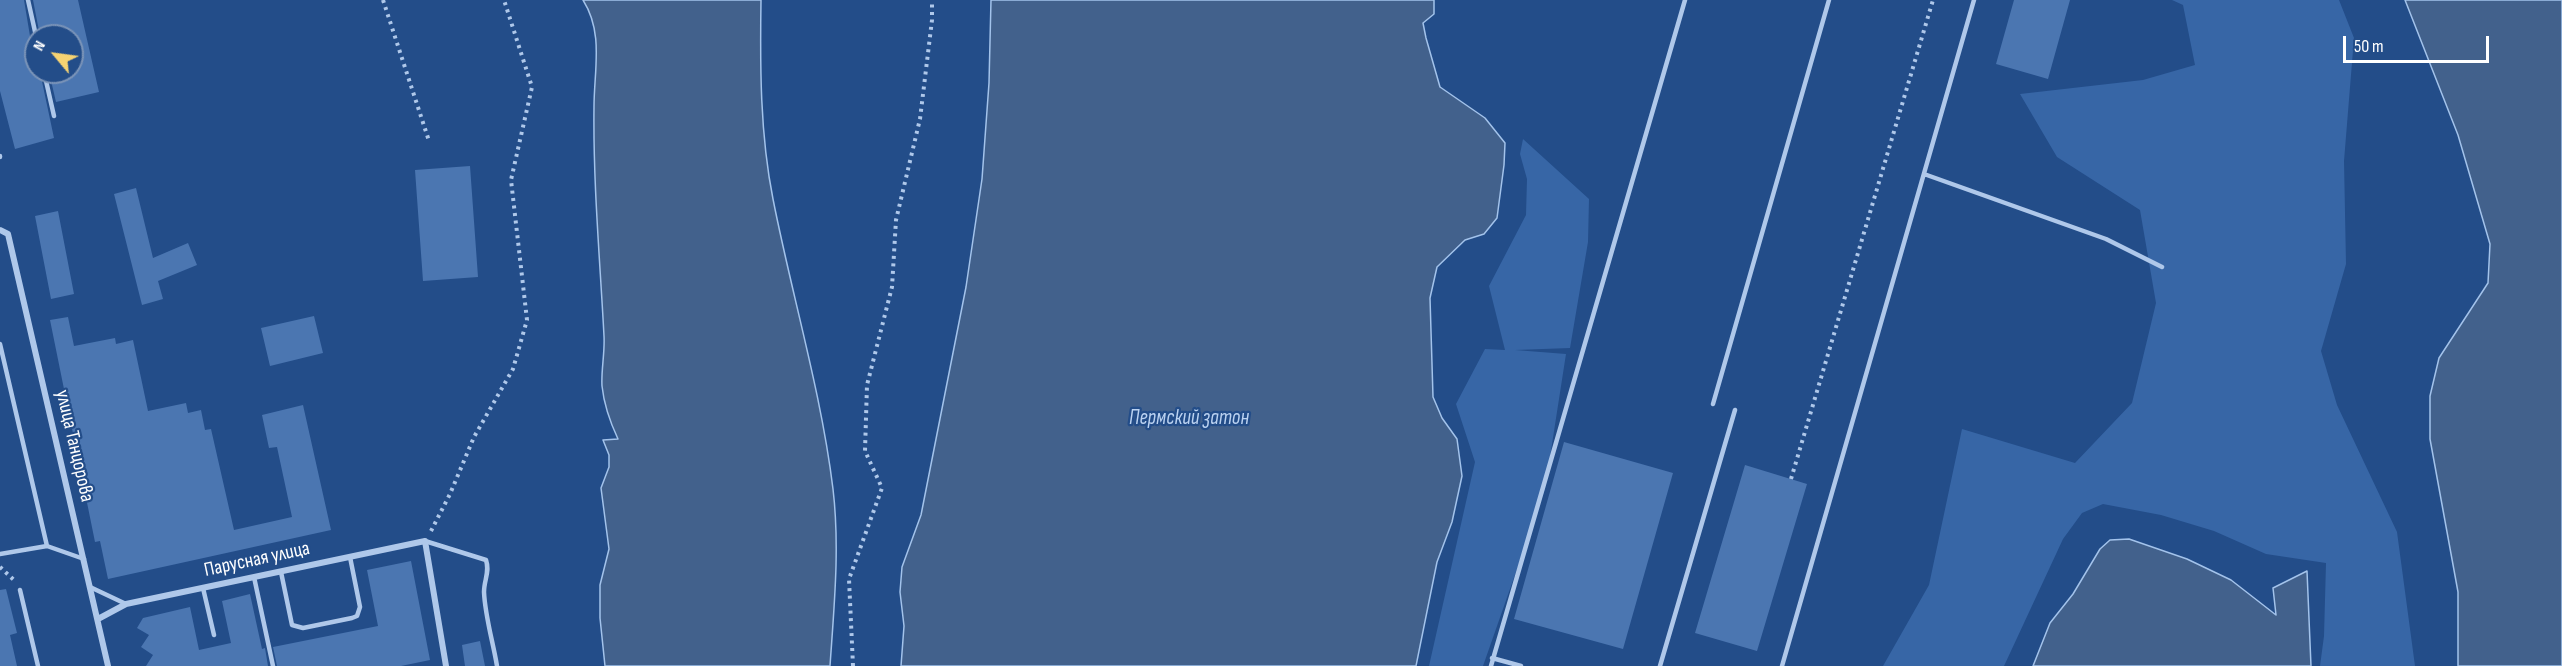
<!DOCTYPE html>
<html>
<head>
<meta charset="utf-8">
<style>
	body { margin:0 }
	#map { position:relative; width:2562px; height:666px; overflow:hidden; background:#234d89; font-family:"Sofia Sans Condensed",sans-serif }
	canvas { display:block }
	.north { position:absolute; left:24px; top:24px; width:60px; height:60px; box-sizing:border-box; background:#234d89; border:2px solid #7b94b8; border-radius:50%; rotate:299deg; font-size:16px; font-weight:700; line-height:24px; text-align:center; color:#fff }
	.north::after { content:''; display:block; margin:auto; width:21px; height:27px; background:#f6d372; clip-path:polygon(50% 0,100% 100%,50% 72%,0 100%) }
	.scale { position:absolute; left:2343px; top:36px; width:146px; height:27px; box-sizing:border-box; border:3px solid #fff; border-top:0; padding-left:8px; font-size:18px; line-height:21px; white-space:nowrap; color:#fff; -webkit-text-stroke:4px #234d89; paint-order:stroke }
</style>
</head>
<body>
<div id="map">
<canvas width="2562" height="666"></canvas>
<div class="north">N</div>
<div class="scale">50 m</div>
</div>
<script>
const ctx = document.querySelector('canvas').getContext('2d');
ctx.lineJoin = 'round';
function fillPath(path, color) {
  ctx.fillStyle = color;
  ctx.fill(path, 'evenodd');
}
function stroke(path, color, width, dash) {
  ctx.strokeStyle = color;
  ctx.lineWidth = width;
  ctx.lineCap = dash ? 'butt' : 'round';
  ctx.setLineDash(dash || []);
  ctx.stroke(path);
}
function drawText(font, color, halo, rows, align = 'center') {
  ctx.font = font + ' "Sofia Sans Condensed",sans-serif';
  ctx.lineWidth = 4.5;
  ctx.setLineDash([]);
  ctx.textBaseline = 'middle';
  ctx.strokeStyle = halo;
  ctx.fillStyle = color;
  for (const [text, x, y, turn = 0] of rows) {
    ctx.save();
    ctx.translate(x, y);
    ctx.rotate((+turn || 0) * Math.PI / 180);
    ctx.textAlign = isNaN(turn) ? turn : align;
    if (halo) ctx.strokeText(text, 0, 0);
    ctx.fillText(text, 0, 0);
    ctx.restore();
  }
}
fillPath(new Path2D(`
	M 2172,0 L 2339,0 L 2354,38 L 2344,161 L 2346,264 L 2321,351 L 2337,405 L 2397,532 L 2415,666 L 2320,666 L 2324,636 L 2326,563 L 2266,554 L 2214,531 L 2161,515 L 2103,504 L 2082,513 L 2063,539 L 2004,666 L 1883,666 L 1929,585 L 1962,429 L 2075,463 L 2132,403 L 2156,303 L 2140,210 L 2057,157 L 2020,94 L 2143,80 L 2195,65 L 2183,5 Z
	M 1523,139 L 1589,199 L 1588,242 L 1570,348 L 1515,350 L 1566,354 L 1545,489 L 1483,666 L 1429,666 L 1475,462 L 1456,404 L 1485,349 L 1505,350 L 1489,286 L 1526,215 L 1527,179 L 1520,154 Z`), '#3766a6');
const water = new Path2D(`
	M 583,0 L 761,0 C 760,66 760,134 773,199 C 792,296 821,391 833,489 C 840,548 834,607 830,666 L 605,666 L 600,618 L 600,585 L 609,549 L 601,488 L 609,467 L 609,455 L 603,440 L 618,439 C 610,422 604,405 602,386 C 601,370 605,353 604,336 C 600,260 593,183 594,107 C 594,70 604,33 583,0 Z
	M 991,0 L 1434,0 L 1434,14 L 1423,23 L 1426,38 L 1440,87 L 1485,118 L 1505,143 L 1504,165 L 1497,218 L 1484,234 L 1465,240 L 1437,267 L 1430,298 L 1433,397 L 1442,418 L 1457,439 L 1462,476 L 1452,522 L 1437,562 L 1416,666 L 901,666 L 904,626 L 900,592 L 902,567 L 921,515 L 966,287 L 982,179 L 989,83 Z
	M 2405,0 L 2562,0 L 2562,666 L 2458,666 L 2458,592 L 2430,439 L 2430,396 L 2439,358 L 2488,283 L 2490,244 L 2458,135 Z
	M 2129,539 L 2187,559 L 2231,580 L 2276,615 L 2273,588 L 2307,571 L 2311,666 L 2033,666 L 2050,623 L 2073,594 L 2100,549 L 2110,540 Z`);
fillPath(water, '#42618c');
stroke(water, '#a3c3eb', 1.5);
fillPath(new Path2D(`
	M 0,0 L 24,0 L 36,72 L 40,72 L 54,138 L 15,149 L 0,91 Z
	M 33,0 L 78,0 L 99,92 L 56,102 L 49,72 L 72,72 L 72,36 L 40,36 Z
	M 2014,0 L 2070,0 L 2048,79 L 1996,64 Z
	M 470,166 L 478,277 L 423,281 L 415,170 Z
	M 136,188 L 153,258 L 188,243 L 197,265 L 158,281 L 163,299 L 142,305 L 114,194 Z
	M 58,211 L 74,294 L 51,299 L 35,216 Z
	M 314,316 L 323,353 L 270,366 L 261,328 Z
	M 68,317 L 74,346 L 115,338 L 116,344 L 133,340 L 148,411 L 186,403 L 188,413 L 201,410 L 205,430 L 211,429 L 234,530 L 292,517 L 277,447 L 269,448 L 262,415 L 303,405 L 331,530 L 108,579 L 100,541 L 95,542 L 50,320 Z
	M 1564,442 L 1673,473 L 1623,649 L 1514,619 Z
	M 1745,465 L 1807,484 L 1757,651 L 1695,633 Z
	M 411,561 L 430,660 L 401,666 L 277,666 L 273,647 L 378,626 L 367,570 Z
	M 6,589 L 17,633 L 10,635 L 17,666 L 0,666 L 0,590 Z
	M 250,594 L 262,649 L 265,648 L 268,666 L 146,666 L 153,655 L 141,647 L 149,635 L 137,628 L 143,618 L 190,607 L 199,650 L 231,643 L 222,601 Z
	M 480,641 L 485,666 L 465,666 L 462,645 Z`), '#4b76b1');
stroke(new Path2D(`
	M 383,0 L 429,141
	M 1791,479 L 1933,0
	M 431,531 L 450,494 L 474,437 L 513,369 L 527,320 L 511,180 L 532,87 L 504,0
	M 0,567 L 15,581
	M 853,666 L 849,579 L 882,488 L 865,451 L 867,385 L 892,287 L 896,220 L 920,119 L 932,20 L 932,0`), '#afc8ea', 4, [3, 4.5]);
stroke(new Path2D(`
	M 28,0 L 36,36
	M 44,72 L 54,116
	M 0,156 L 0,157
	M 1924,174 L 2106,239 L 2162,267
	M 0,344 L 47,546
	M 1713,404 L 1829,0
	M 425,541 L 486,560 C 490,572 484,580 484,592 C 485,616 493,642 497,666
	M 0,554 L 47,546 L 84,559
	M 281,572 L 292,625 L 303,628 L 352,618 L 357,616 L 360,607 L 350,557
	M 254,577 L 273,666
	M 90,587 L 126,604
	M 203,588 L 214,635
	M 20,590 L 38,666
	M 1492,658 L 1521,666
	M 1491,666 L 1685,0
	M 1660,666 L 1735,410
	M 1782,666 L 1974,0`), '#afc8ea', 4.5);
stroke(new Path2D(`
	M 0,230 L 8,234 L 108,666
	M 98,619 L 126,604 L 425,541 L 446,666`), '#afc8ea', 6);
drawText('20px', '#fff', '#234d89', [
	["улица Танцорова",74,446,77],
	["Парусная улица",257,560,-12]
]);
drawText('italic 21px', '#bbd2f1', '#234d89', [
	["Пермский затон",1189,419]
]);
</script>
</body>
</html>
